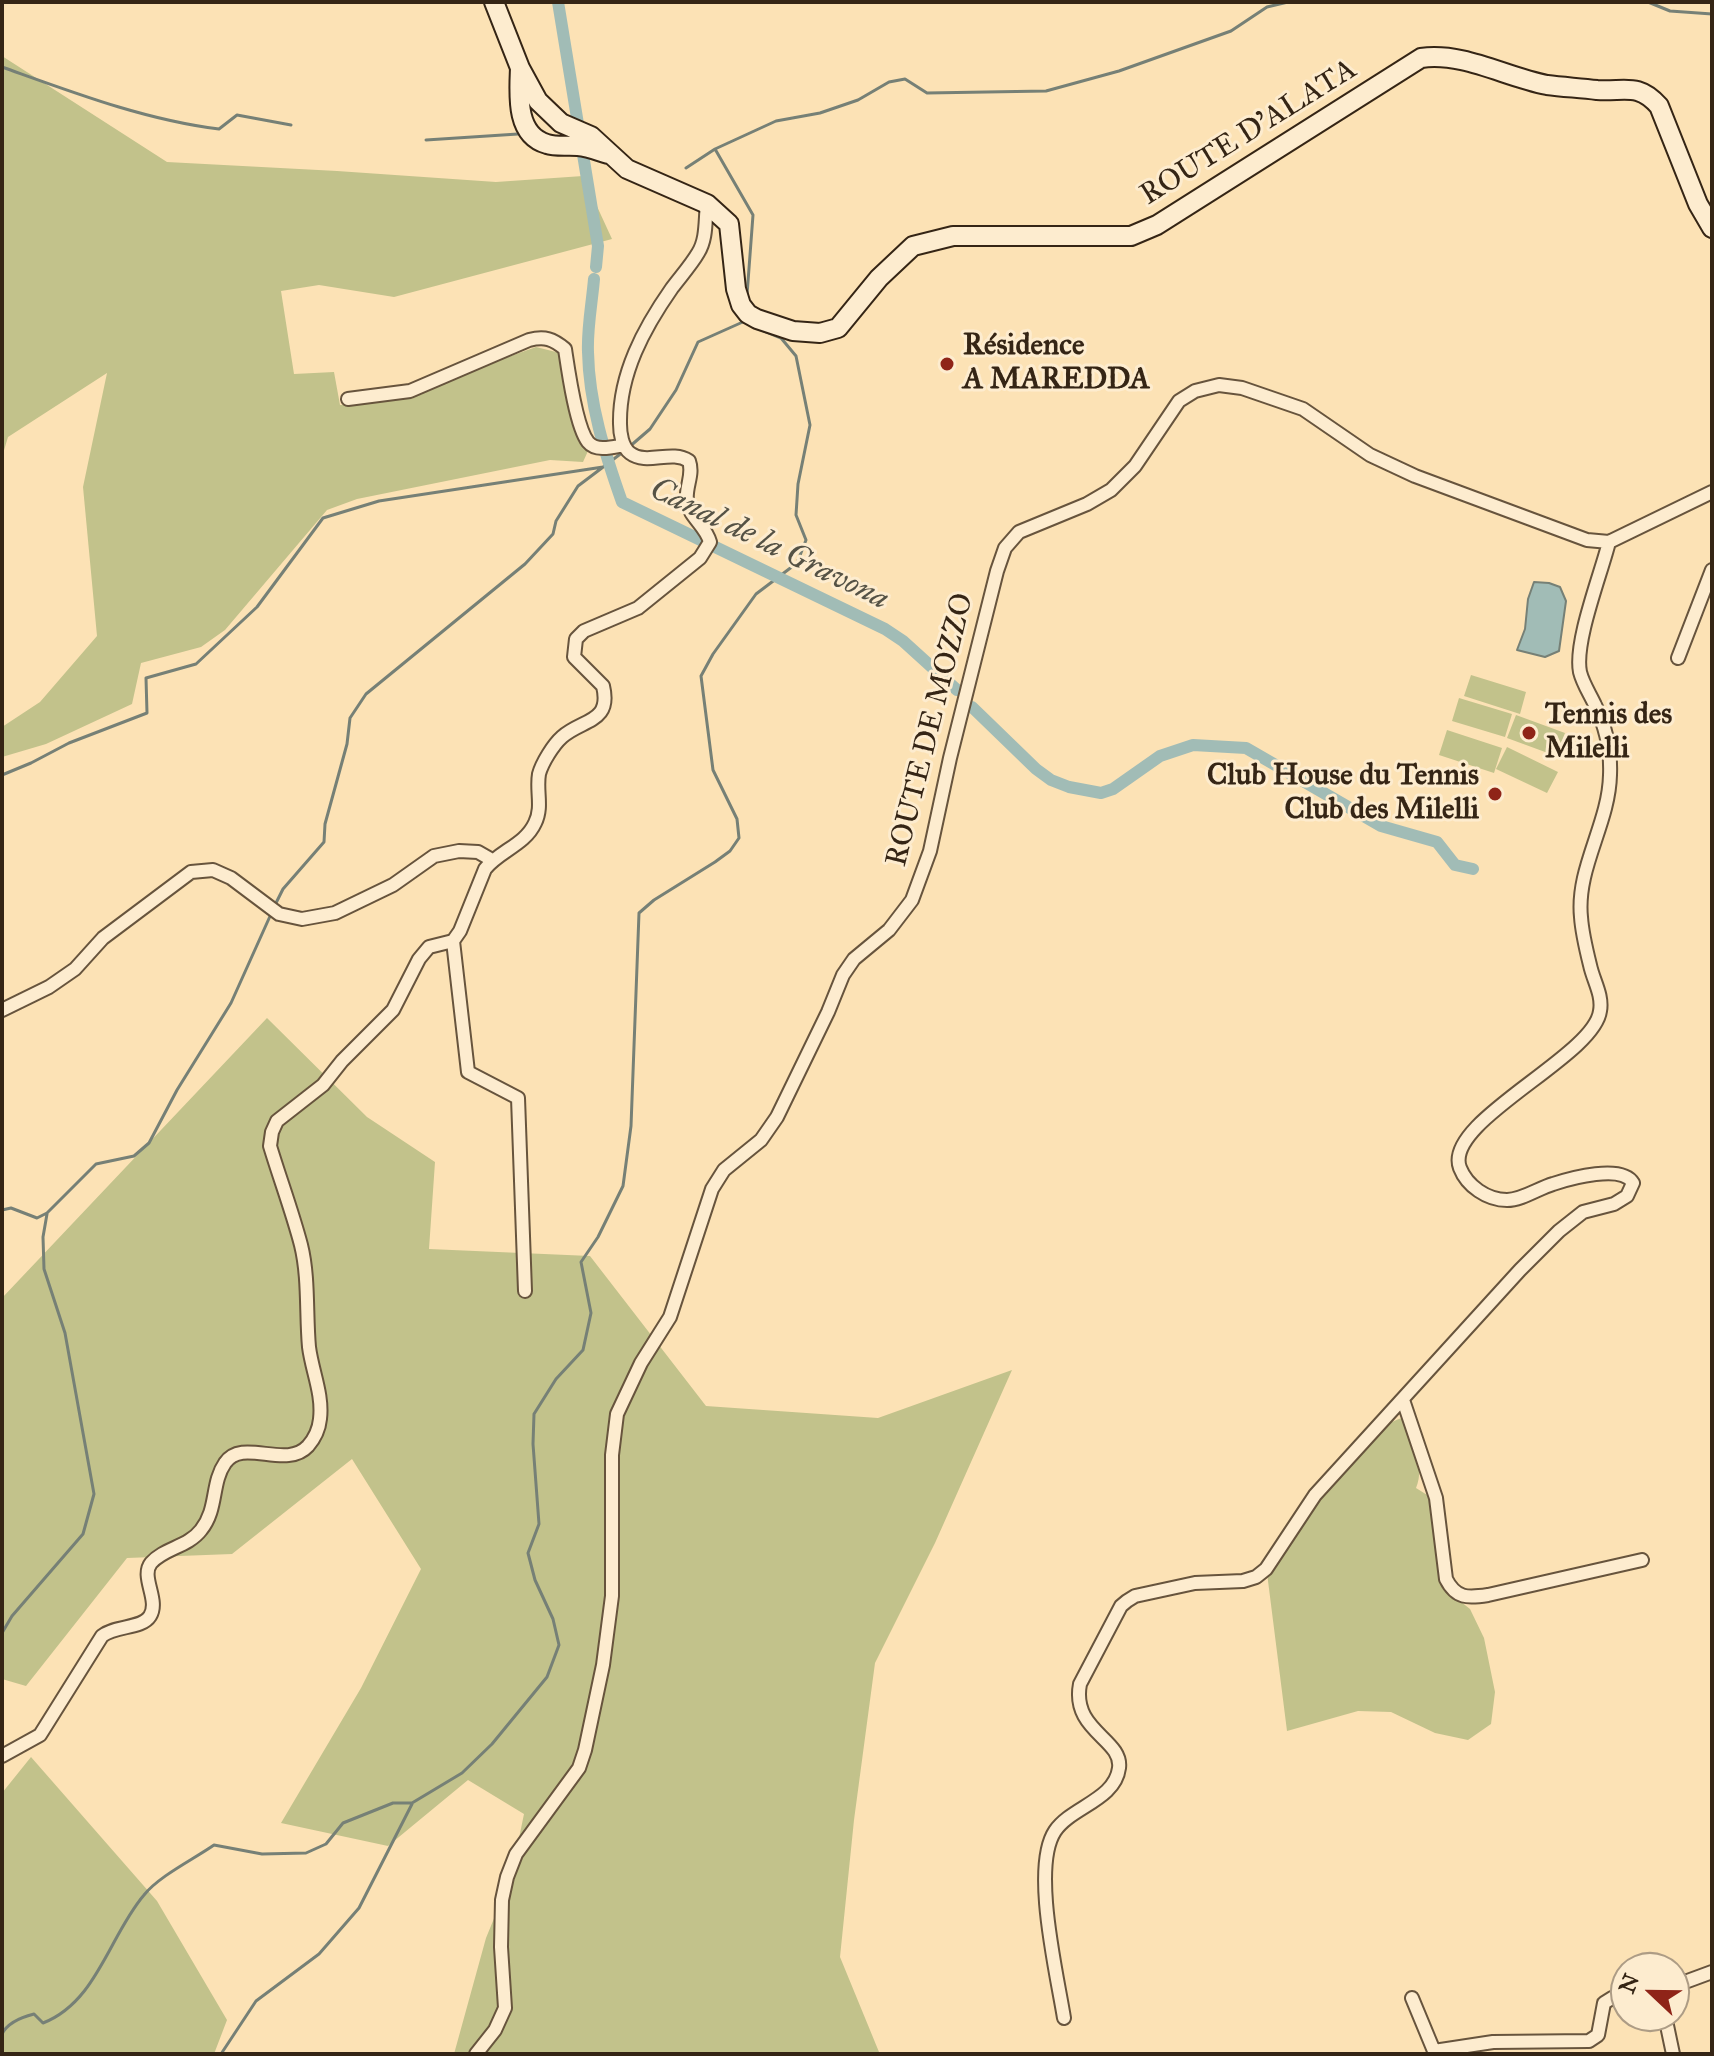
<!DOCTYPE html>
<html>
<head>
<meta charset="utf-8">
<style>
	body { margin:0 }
	#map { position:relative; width:1714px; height:2056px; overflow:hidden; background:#fce2b5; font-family:"IM FELL Great Primer",serif }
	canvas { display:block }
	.frame { position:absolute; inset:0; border:4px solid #352515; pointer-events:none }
	.north { position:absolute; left:1610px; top:1952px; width:80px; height:80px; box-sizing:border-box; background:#fdeccf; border:2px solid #ad9c85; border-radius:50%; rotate:292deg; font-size:22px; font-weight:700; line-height:32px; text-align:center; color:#352515 }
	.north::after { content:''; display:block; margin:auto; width:28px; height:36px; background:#8f2418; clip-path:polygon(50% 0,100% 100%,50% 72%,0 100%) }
</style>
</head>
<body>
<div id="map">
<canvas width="1714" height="2056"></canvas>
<div class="frame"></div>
<div class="north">N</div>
</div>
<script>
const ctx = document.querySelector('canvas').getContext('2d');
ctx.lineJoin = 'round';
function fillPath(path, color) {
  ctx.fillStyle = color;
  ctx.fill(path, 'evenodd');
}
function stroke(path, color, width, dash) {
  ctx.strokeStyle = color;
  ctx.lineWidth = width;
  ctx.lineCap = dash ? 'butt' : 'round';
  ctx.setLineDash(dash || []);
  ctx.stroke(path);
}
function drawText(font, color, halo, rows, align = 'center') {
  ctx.font = font + ' "IM FELL Great Primer",serif';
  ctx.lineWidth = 6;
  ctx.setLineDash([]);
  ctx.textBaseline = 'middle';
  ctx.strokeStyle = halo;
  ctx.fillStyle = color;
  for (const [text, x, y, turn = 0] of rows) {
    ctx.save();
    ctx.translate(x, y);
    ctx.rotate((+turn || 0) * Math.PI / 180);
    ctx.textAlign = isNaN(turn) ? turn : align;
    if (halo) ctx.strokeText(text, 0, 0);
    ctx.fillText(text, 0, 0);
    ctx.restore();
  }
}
fillPath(new Path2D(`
	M 2,56 L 167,162 L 337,171 L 496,182 L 583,176 L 612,239 L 394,297 L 319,285 L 281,291 L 294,374 L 334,372 L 340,405 L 385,401 L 536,347 L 560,353 L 577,437 L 588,451 L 583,462 L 550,460 L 357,499 L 327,510 L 225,630 L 201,647 L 141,663 L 132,704 L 46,744 L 2,757 L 2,727 L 40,702 L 97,636 L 83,487 L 107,373 L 8,437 L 2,457 Z
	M 1471,675 L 1526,692 L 1520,714 L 1464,696 Z
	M 1459,698 L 1512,714 L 1505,737 L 1452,721 Z
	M 1516,715 L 1565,733 L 1556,756 L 1507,738 Z
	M 1447,730 L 1502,748 L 1494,773 L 1439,755 Z
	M 1507,747 L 1558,772 L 1547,793 L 1496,769 Z
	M 267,1018 L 367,1117 L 435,1162 L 429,1249 L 590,1256 L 706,1406 L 878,1418 L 1012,1370 L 935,1543 L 875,1663 L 854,1820 L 840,1957 L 879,2052 L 877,2054 L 454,2054 L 486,1938 L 511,1877 L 524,1814 L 468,1780 L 388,1846 L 281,1823 L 361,1688 L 421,1569 L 352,1459 L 232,1554 L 127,1558 L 26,1686 L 2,1679 L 2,1298 Z
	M 1402,1418 C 1411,1440 1426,1465 1416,1488 L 1432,1498 L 1441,1586 L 1470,1609 L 1484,1638 L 1495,1692 L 1491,1724 L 1468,1740 L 1435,1733 L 1391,1712 L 1358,1711 L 1287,1731 L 1267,1573 C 1292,1537 1362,1428 1402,1418 Z
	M 31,1757 L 157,1901 L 227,2020 L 214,2054 L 2,2054 L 2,1793 Z`), '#c2c28b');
const water = new Path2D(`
	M 1534,582 L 1549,583 L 1560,587 L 1566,601 L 1559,651 L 1545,657 L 1517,650 L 1525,629 L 1528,599 Z`);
fillPath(water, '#a1bcb6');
stroke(water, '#768076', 2);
stroke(new Path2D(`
	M 1648,2 L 1670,11 L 1712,14
	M 2,67 C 72,92 145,120 219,129 L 237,115 L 291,125
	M 426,140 L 518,134
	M 715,149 L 753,215 L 747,295
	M 686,168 L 715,149 L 776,121 L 820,113 L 858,100 L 889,82 L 905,79 L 927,93 L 1046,91 L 1119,71 L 1231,31 L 1267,7 L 1288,2
	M 628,448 L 650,429 L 676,390 L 698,342 L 745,321
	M 2,775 L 31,763 L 69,743 L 147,713 L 146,678 L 196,664 L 257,607 L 323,518 L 379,501 L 603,467
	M 274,907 L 283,889 L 324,842 L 325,824 L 347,744 L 350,718 L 366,694 L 525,564 L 553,534 L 556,521 L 578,486 L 623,452
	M 2,1210 L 11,1208 L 37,1218 L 47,1213 L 96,1164 L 134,1156 L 149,1143 L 177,1090 L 231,1003 L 271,914
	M 2,1633 L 12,1616 L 83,1534 L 94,1494 L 65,1333 L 44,1269 L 43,1237 L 47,1214
	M 2,2034 C 8,2022 22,2017 34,2014 L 43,2023 C 97,2002 109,1936 144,1895 C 159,1876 194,1859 214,1845 L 262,1854 L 306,1853 L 326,1844 L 343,1823 L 393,1803 L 412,1803 L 462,1773 L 492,1744 L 547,1677 L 559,1645 L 553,1619 L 535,1580 L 528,1553 L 539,1524 L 533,1444 L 534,1414 L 556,1379 L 583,1350 L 591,1313 L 581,1262 L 598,1237 L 623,1186 L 631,1126 L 639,913 L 654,900 L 715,862 L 730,851 L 739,838 L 737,819 L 713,770 L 701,676 L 713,654 L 756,594 L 797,563 L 806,540 L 796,515 L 798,484 L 810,425 L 796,356 L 781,338 L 757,328
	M 221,2054 L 256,2001 L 319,1954 L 359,1908 L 412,1804`), '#768076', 3);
stroke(new Path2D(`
	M 558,2 L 598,246 L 596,267
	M 594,279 C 592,303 587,328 588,352 C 589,404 605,454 622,502 L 885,629 L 903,641 L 957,690
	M 972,707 L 1036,769 L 1051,780 L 1069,787 L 1101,793 L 1113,789 L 1160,756 L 1193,745 L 1246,748 L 1381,826 L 1437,842 L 1455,865 L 1473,869`), '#a1bcb6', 12);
const street = new Path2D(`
	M 348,399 L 410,391 L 529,340 C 545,336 553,339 565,349 C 568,369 576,427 588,442 C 596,452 613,447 624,445
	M 1678,658 L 1712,570
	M 453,941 L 468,1072 L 518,1098 L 525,1291
	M 2,1010 L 49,987 L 75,969 L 103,938 L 191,872 L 213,870 L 231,878 L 279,914 L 302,919 L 335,913 L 393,885 L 434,856 L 459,851 L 478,852 L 492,860
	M 1403,1400 L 1436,1498 L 1446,1579 C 1456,1599 1468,1598 1488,1595 L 1642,1560
	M 2,1756 L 40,1735 L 102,1636 C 116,1625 142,1629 150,1616 C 160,1600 140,1577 151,1563 C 164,1548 188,1547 201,1530 C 218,1509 211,1483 225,1463 C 242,1437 286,1470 308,1446 C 315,1438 319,1429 320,1419 C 323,1394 312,1371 309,1347 C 306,1314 309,1277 301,1245 C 292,1211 280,1179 270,1146 L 272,1132 L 277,1121 L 323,1085 L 342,1061 L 393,1010 L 419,959 L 429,947 L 453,941 L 460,931 L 485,869 C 499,851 525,845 535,823 C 543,807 536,791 539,774 C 542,763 553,745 562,737 C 582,719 612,723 603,686 L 574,657 L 576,639 L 584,631 L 638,608 L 700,558 L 710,542 C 706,526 689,517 687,501 C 685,487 694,475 689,461 C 671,449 647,466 630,453 C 622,447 620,433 620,424 C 619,374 644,328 672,288 C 681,276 691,265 698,253 C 707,239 705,220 707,204
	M 1674,1986 L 1712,1972
	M 1412,1998 L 1434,2051
	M 1665,2016 L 1673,2054
	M 1064,2018 C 1057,1974 1031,1867 1055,1831 C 1071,1807 1115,1800 1119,1768 C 1123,1739 1071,1731 1080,1684 L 1121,1606 L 1127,1601 L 1135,1596 L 1195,1583 L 1243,1581 L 1256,1577 L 1266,1569 L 1315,1495 L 1520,1270 L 1559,1231 L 1583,1212 L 1614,1204 L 1627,1196 L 1633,1183 C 1622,1164 1571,1178 1553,1184 C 1539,1188 1522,1200 1507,1200 C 1487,1200 1467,1186 1460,1168 C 1442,1122 1594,1057 1600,1011 C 1603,995 1593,980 1590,965 C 1586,949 1582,932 1581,917 C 1576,868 1609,824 1610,775 C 1611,751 1606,727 1595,705 C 1590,694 1583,684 1580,672 C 1574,642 1601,574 1609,542
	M 476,2054 L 495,2030 L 505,2008 L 501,1947 L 502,1900 L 507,1877 L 516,1854 L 579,1768 L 585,1750 L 603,1665 L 612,1596 L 612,1455 L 617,1414 L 641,1363 L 670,1317 L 712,1189 L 724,1170 L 761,1140 L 777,1117 L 828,1012 L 843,975 L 854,959 L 889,930 L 912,900 L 930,851 L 950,758 L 997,571 L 1005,548 L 1019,532 L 1087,504 L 1111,490 L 1135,466 L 1179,401 L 1195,391 L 1219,385 L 1242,388 L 1303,409 L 1370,455 L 1415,476 L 1587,540 L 1609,542 L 1712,492
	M 1434,2054 L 1434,2051 L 1493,2042 L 1589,2041 L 1598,2035 L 1604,2003 L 1612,1998 L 1626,1996`);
const secondary = new Path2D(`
	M 494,2 L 520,68 L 538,101 L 561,123 L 591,136 L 627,169 L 707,204 L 729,224 L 736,289 L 741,305 L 748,314 L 757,319 L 793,331 L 820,333 L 838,328 L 879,278 L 913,246 L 953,236 L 1131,236 L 1157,225 L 1421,58 C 1464,52 1505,77 1547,85 C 1563,87 1580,88 1597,90 C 1624,92 1638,82 1659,106 L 1698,204 L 1712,228
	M 520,68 C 519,94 515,135 547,144 C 556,147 568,145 578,146 C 589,147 598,151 608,154`);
stroke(street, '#67543d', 16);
stroke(secondary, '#352515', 22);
stroke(street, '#fdeccf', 12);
stroke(secondary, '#fdeccf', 18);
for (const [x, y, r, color] of [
	[947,364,8,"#8f2418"],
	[1529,733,8,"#8f2418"],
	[1495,794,8,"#8f2418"]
]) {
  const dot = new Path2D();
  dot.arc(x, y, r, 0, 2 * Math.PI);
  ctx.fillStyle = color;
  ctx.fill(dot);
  stroke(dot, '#fdeccf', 3);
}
drawText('30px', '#352515', '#fdeccf', [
	["ROUTE D'ALATA",1249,133,-32],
	["ROUTE DE MOZZO",931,730,-76]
]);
drawText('bold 30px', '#352515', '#fdeccf', [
	["Résidence",963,347],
	["A MAREDDA",963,381],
	["Tennis des",1545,716],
	["Milelli",1545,750],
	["Club House du Tennis",1479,777,"right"],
	["Club des Milelli",1479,811,"right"]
], 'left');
drawText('italic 32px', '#555245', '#fdeccf', [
	["Canal de la Gravona",769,545,26]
]);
</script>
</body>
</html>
